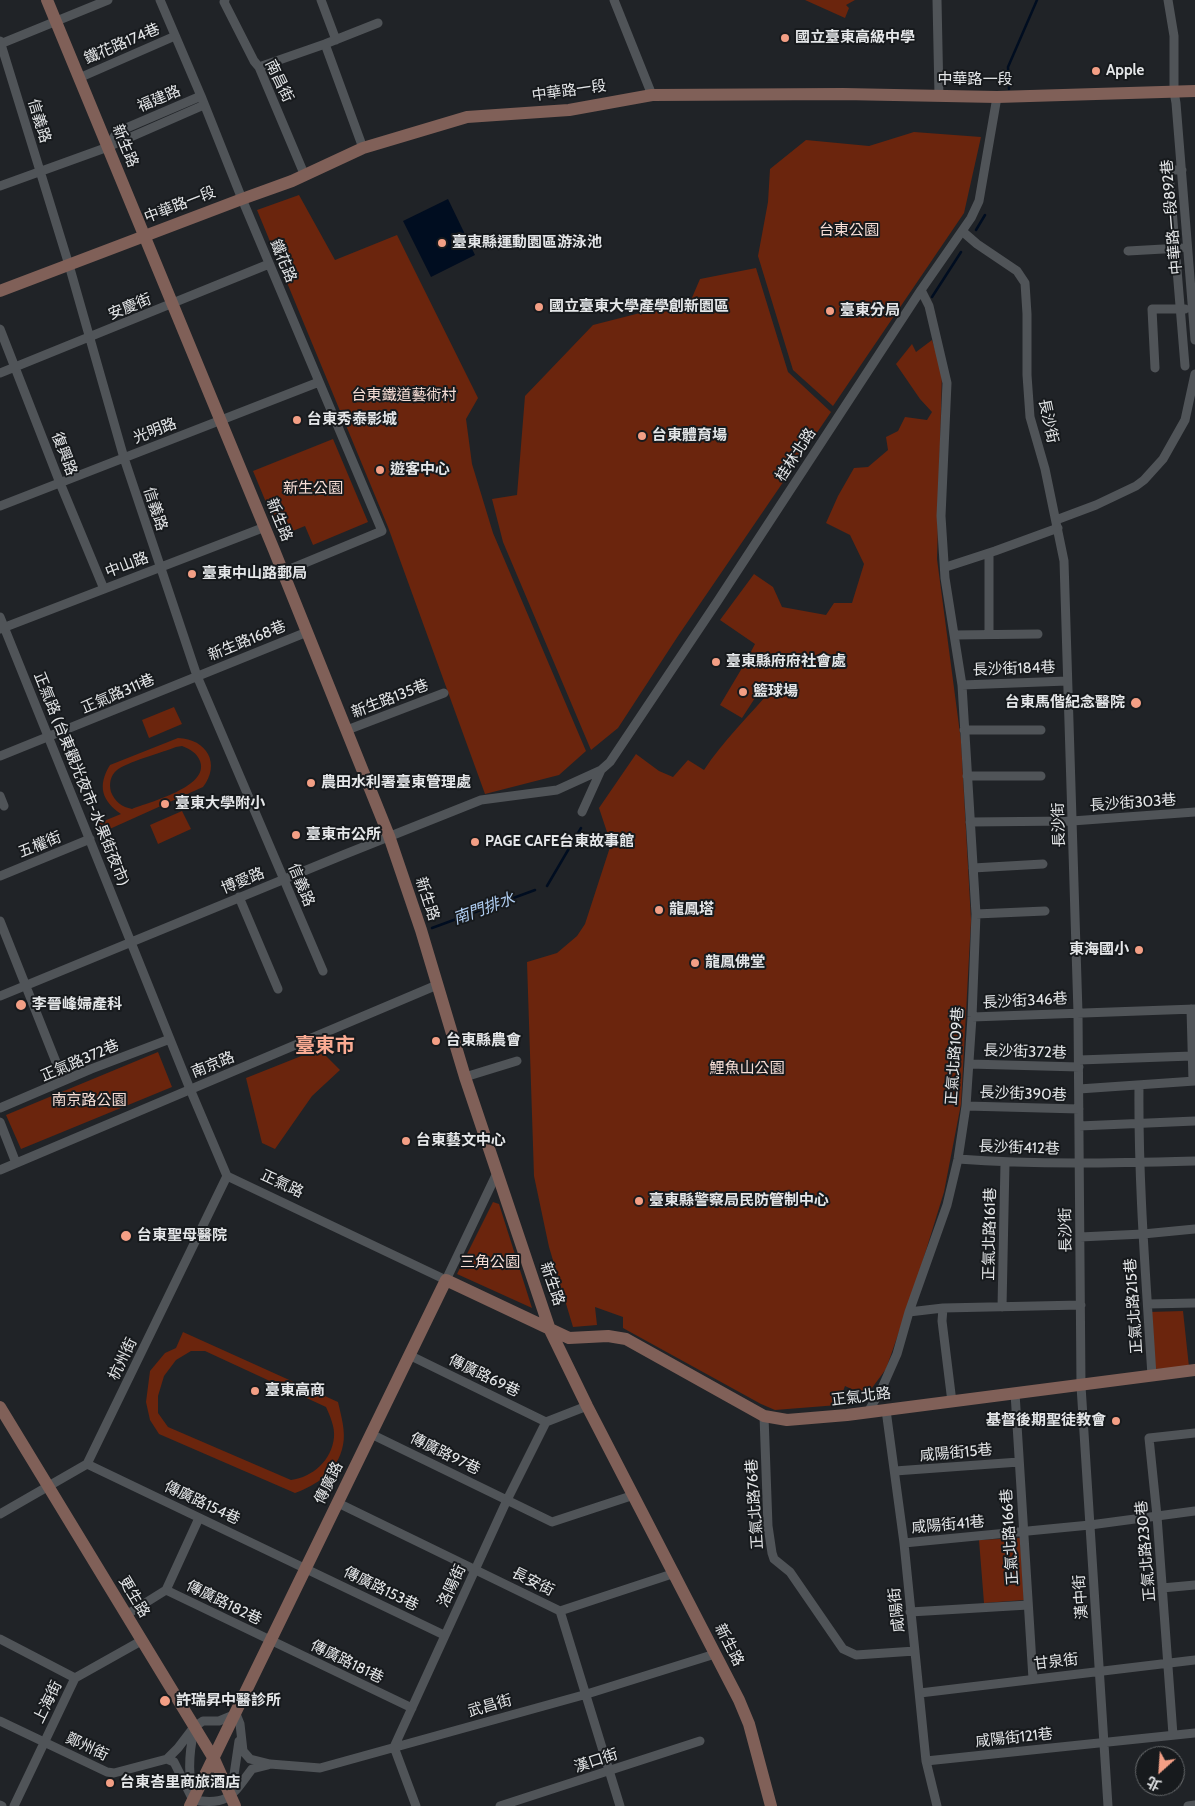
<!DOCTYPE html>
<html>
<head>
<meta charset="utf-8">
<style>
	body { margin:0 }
	#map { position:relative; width:1195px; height:1806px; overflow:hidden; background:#202327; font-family:Cabin,"Noto Sans TC",sans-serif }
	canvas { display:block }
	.north { position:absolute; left:1135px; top:1746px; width:50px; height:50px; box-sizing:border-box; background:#171a1d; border:1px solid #696c6e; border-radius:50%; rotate:206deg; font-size:14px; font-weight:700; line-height:20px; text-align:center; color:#e4e6e8 }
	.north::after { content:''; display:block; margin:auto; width:18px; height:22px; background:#f39f85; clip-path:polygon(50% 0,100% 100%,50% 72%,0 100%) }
</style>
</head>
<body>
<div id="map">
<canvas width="1195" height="1806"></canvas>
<div class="north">北</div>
</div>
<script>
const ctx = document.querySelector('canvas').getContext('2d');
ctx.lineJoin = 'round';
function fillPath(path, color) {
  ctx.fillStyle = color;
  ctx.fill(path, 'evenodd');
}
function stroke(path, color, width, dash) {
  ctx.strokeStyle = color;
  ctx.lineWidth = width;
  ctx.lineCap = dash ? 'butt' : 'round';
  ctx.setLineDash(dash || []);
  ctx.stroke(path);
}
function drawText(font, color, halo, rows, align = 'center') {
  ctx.font = font + ' Cabin,"Noto Sans TC",sans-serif';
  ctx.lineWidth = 4;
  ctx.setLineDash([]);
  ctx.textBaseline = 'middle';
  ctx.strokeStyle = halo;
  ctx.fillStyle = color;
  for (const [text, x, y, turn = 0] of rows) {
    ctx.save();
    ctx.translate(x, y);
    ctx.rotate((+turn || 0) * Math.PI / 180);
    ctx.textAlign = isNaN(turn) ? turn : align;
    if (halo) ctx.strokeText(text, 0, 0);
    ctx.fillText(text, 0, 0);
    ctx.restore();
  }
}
fillPath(new Path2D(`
	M 805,0 L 855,0 L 846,5 L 849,8 L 845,18 Z
	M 914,132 L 981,137 L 964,213 L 833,406 L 793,370 L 758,256 L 768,202 L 770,169 L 806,140 L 869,146 Z
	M 299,195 L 335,260 L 397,235 L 478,398 L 466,419 L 472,464 L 493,533 L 586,751 L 559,775 L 485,794 L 388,527 L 257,210 Z
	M 756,268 L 788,372 L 831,412 L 678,636 L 618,728 L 591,750 L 503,542 L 492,499 L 517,495 L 525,396 L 593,325 L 691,300 L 700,279 Z
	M 932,340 L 942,371 L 937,559 L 961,741 L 971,920 L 961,1104 L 944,1192 L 915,1286 L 886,1369 L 866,1396 L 845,1386 L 838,1405 L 775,1410 L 761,1404 L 623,1328 L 623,1317 L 595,1307 L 597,1325 L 573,1327 L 549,1247 L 534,1176 L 527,962 L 557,953 L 577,936 L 585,924 L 611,844 L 599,808 L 636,754 L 659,771 L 673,777 L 688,760 L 704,770 C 723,741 749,716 772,689 L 764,684 L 742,718 L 720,705 L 745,663 L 747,664 L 746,661 L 755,644 L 720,620 L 754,574 L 773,587 L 782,607 L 826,615 L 834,603 L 852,603 L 864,564 L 850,535 L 826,523 L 838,496 L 854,468 L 868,467 L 888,450 L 886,437 L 898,431 L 905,417 L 927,420 L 932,412 L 920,399 L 896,364 L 912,344 L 916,352 Z
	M 333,439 L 368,522 L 313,545 L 305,526 L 280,536 L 253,471 Z
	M 174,707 L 182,724 L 149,738 L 142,720 Z
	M 178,738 C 207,739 221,764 203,787 L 103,832 L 99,823 L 121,814 C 102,801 97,786 110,765 ZM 182,746 C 190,749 197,753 200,761 C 210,787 149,802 132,809 C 122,807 115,802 111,792 C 109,784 110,776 117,770 C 125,763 163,752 176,747 Z
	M 182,811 L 191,829 L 158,844 L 150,825 Z
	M 319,1049 L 340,1070 L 312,1096 L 275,1149 L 262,1143 L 246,1078 Z
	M 158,1052 L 172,1087 L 21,1149 L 6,1115 Z
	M 493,1202 L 499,1204 L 532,1308 L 457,1274 Z
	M 1183,1311 L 1189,1367 L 1155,1369 L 1149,1312 Z
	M 183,1332 L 338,1402 C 341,1415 346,1432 343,1445 C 338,1471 317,1485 295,1493 L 159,1434 L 150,1420 L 146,1402 L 150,1371 L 165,1353 L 176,1348 ZM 191,1351 L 205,1351 L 326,1407 C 330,1416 335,1427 334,1437 C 332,1460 313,1477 291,1480 L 168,1427 L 158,1413 L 158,1396 L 164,1376 L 176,1360 Z
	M 1020,1538 L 1024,1600 L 984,1603 L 979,1540 Z`), '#6b250d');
fillPath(new Path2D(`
	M 448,199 L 475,255 L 431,277 L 403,221 Z`), '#000d20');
stroke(new Path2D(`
	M 1009,89 L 1008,67 L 1037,0
	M 976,230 L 985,215
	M 932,297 L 961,252
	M 547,886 L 581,828
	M 432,928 L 535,890`), '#000d20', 2.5);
stroke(new Path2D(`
	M 160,0 L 201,96 L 242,199 L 382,531 L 283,572
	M 225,0 L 224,2 L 254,61 L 259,67 L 305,176
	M 321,0 L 336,40
	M 614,0 L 652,95
	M 937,0 L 939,96
	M 1168,0 L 1174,36 L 1174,92 L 1176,103 L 1195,340
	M 0,41 L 69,265 L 124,458 L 197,676 L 323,971
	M 0,44 L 108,0
	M 325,44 L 363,148
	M 259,67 L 325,44 L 378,23
	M 79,78 L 175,36
	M 108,147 L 117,132 L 201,96
	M 1182,170 L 1173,170 L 1169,173 L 1185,366
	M 0,186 L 108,147 L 204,105
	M 962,231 L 977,244 L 1017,271 L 1025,283 L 1027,314 L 1027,375 L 1030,417 L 1045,469 L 1064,561 L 1078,1013 L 1081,1386 L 1108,1806
	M 1128,251 L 1181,248
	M 0,329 L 60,483 L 104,589
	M 1155,368 L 1152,309 L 1185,309
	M 0,373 L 269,264
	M 0,506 L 319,382
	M 1056,520 L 1096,505 L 1136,486 L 1144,480 L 1163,459 L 1185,420 L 1195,374
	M 946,567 L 995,551 L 1058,528
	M 0,617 L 190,1089 L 227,1176 L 446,1280 L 497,1173
	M 0,629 L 265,527
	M 989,634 L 989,553
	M 954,635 L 1038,634
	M 962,685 L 1067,681
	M 347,730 L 444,693
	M 964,730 L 1041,730
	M 0,756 L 307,632
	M 967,776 L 1041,776
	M 0,796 L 4,806
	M 582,812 L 601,770
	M 970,822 L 1072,821 L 1195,812
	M 973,868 L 1043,864
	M 0,876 L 90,839
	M 239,897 L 278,989
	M 976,914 L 1045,911
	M 0,921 L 56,1062
	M 0,996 L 343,855 L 481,800 L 557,790 L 601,770 L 610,762 L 717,602 L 921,290 L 971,218 L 979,201 L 997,97
	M 1191,1009 L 1193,1081
	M 972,1017 L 1195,1009
	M 1079,1060 L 1192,1056
	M 969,1064 L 1079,1067
	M 465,1077 L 517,1061
	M 1139,1085 C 1138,1182 1146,1279 1152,1376
	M 1079,1089 L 1195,1081
	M 966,1106 L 1079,1109
	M 0,1108 L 91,1069 L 170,1039
	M 0,1122 L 16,1163
	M 1079,1126 L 1195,1121
	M 958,1159 C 1037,1165 1116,1163 1195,1161
	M 0,1170 L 437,985
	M 1080,1237 L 1143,1234 L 1195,1229
	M 1148,1304 L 1195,1303
	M 1002,1307 L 1005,1163
	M 943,1308 L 942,1321 L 952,1402
	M 909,1312 L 943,1308 L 1081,1305
	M 409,1355 L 546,1422
	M 1015,1393 L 1033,1679
	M 886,1410 L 904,1543 L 926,1761 L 937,1806
	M 868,1412 L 882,1388 L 897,1354 L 909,1312 L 947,1205 L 958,1159 L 966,1106 L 972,1017 L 976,914 L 962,685 L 945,578 L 941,516 L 947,383 L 929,306 L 921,290
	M 764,1416 L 768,1526 L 772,1553 L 774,1559 L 790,1572 L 843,1649 L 856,1655 L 915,1651
	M 371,1434 L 552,1522 L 634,1495
	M 87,1464 L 444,1635
	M 895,1471 L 1019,1462
	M 338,1503 L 560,1611 L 620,1806
	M 0,1514 L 87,1464 L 227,1176
	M 904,1543 L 1090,1525 L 1195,1511
	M 1162,1588 L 1195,1585
	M 166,1590 L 412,1708
	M 560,1611 L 675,1573
	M 910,1612 L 1028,1605
	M 126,1615 L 166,1590 L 199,1518
	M 0,1639 L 75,1678
	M 920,1693 L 1195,1660
	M 236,1714 L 240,1724 L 243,1751 L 250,1759 L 270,1764 L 320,1768 L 587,1694 L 715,1654
	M 0,1721 L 107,1772 L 114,1773 L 167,1759 L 178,1748 L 194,1727 L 203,1721 L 219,1721 L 236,1714
	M 1173,1735 L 1157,1516 L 1149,1438 L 1195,1433
	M 167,1759 L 174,1762 L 193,1800 C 230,1806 232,1795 252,1769 L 268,1765
	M 926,1761 L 1195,1733
	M 192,1792 C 188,1771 189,1752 194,1731
	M 231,1795 L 239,1741
	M 0,1805 L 2,1806
	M 14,1806 L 75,1678 L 141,1641
	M 416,1806 L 394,1747 L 507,1500 L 546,1422 L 587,1406
	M 500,1806 L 700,1741
	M 1188,1806 L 1195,1805`), '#505458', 9);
stroke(new Path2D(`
	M 47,0 L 274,550 L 389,836 L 421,930 L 465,1077 L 550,1330 L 587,1406 L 739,1700 L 749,1724 L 771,1806
	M 0,291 L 242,199 L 292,181 L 363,148 L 467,117 L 569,110 L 652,95 L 843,94 L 997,97 L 1195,91
	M 0,1407 L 214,1759 L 235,1806
	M 190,1806 L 446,1280 L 569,1338 L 608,1336 L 626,1339 L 764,1416 L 787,1420 L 847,1415 L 1195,1370`), '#806058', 12);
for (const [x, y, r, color] of [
	[785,38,5,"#f39f85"],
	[1096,71,5,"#f39f85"],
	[442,243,5,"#f39f85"],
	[539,307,5,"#f39f85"],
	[830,311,5,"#f39f85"],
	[297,420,5,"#f39f85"],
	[642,436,5,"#f39f85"],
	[380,470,5,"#f39f85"],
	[192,574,5,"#f39f85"],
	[716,662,5,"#f39f85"],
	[743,692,5,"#f39f85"],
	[1136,703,6,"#f39f85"],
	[311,783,5,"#f39f85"],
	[165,804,5,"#f39f85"],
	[296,835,5,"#f39f85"],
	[475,842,5,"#f39f85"],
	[659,910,5,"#f39f85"],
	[1139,950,5,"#f39f85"],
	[695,963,5,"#f39f85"],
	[21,1005,6,"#f39f85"],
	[436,1041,5,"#f39f85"],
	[406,1141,5,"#f39f85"],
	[639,1201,5,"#f39f85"],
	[126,1236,6,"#f39f85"],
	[255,1391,5,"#f39f85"],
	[1116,1421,5,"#f39f85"],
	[165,1701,6,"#f39f85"],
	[110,1783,5,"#f39f85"]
]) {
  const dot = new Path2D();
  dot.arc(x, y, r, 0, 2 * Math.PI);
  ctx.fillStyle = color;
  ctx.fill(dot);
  stroke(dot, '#171a1d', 2);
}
drawText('bold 15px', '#e4e6e8', '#171a1d', [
	["國立臺東高級中學",795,38],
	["Apple",1106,71],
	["臺東縣運動園區游泳池",452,243],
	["國立臺東大學產學創新園區",549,307],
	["臺東分局",840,311],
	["台東秀泰影城",307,420],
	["台東體育場",652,436],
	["遊客中心",390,470],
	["臺東中山路郵局",202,574],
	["臺東縣府府社會處",726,662],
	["籃球場",753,692],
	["台東馬偕紀念醫院",1125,703,"right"],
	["農田水利署臺東管理處",321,783],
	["臺東大學附小",175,804],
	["臺東市公所",306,835],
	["PAGE CAFE台東故事館",485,842],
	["龍鳳塔",669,910],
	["東海國小",1129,950,"right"],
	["龍鳳佛堂",705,963],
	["李晉峰婦產科",32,1005],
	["台東縣農會",446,1041],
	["台東藝文中心",416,1141],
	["臺東縣警察局民防管制中心",649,1201],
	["台東聖母醫院",137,1236],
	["臺東高商",265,1391],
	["基督後期聖徒教會",1106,1421,"right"],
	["許瑞昇中醫診所",176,1701],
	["台東峇里商旅酒店",120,1783]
], 'left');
drawText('15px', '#e4e6e8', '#171a1d', [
	["鐵花路174巷",122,44,-23],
	["中華路一段",975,80],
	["南昌街",279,81,64],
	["中華路一段",569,91,-8],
	["福建路",159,99,-23],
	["信義路",39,121,73],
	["新生路",125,146,68],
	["中華路一段",180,205,-21],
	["中華路一段892巷",1172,217,-95],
	["鐵花路",283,261,67],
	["安慶街",130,307,-22],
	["長沙街",1048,421,78],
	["光明路",155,431,-21],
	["復興路",64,454,69],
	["桂林北路",796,455,-57],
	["信義路",155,509,72],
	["新生路",279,520,68],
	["中山路",127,565,-21],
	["新生路168巷",247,641,-22],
	["長沙街184巷",1014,669,-2],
	["正氣路311巷",118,694,-23],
	["新生路135巷",390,699,-21],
	["正氣路 (台東觀光夜市-水果街夜市)",81,779,68],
	["長沙街303巷",1133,803,-4],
	["長沙街",1059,825,-92],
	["五權街",40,845,-22],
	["博愛路",243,881,-22],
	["信義路",301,885,67],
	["新生路",427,899,72],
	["長沙街346巷",1025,1001,-3],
	["長沙街372巷",1025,1052,2],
	["正氣北路109巷",955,1056,-86],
	["正氣路372巷",80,1061,-23],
	["南京路",213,1065,-22],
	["長沙街390巷",1023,1094,2],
	["長沙街412巷",1019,1148,2],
	["正氣路",282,1184,25],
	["長沙街",1066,1230,-91],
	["正氣北路161巷",990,1234,-89],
	["新生路",552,1284,71],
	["正氣北路215巷",1134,1306,-94],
	["杭州街",123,1359,-64],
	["傳廣路69巷",484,1376,26],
	["正氣北路",861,1397,-7],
	["咸陽街15巷",956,1453,-5],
	["傳廣路97巷",445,1454,26],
	["傳廣路",329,1483,-64],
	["傳廣路154巷",202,1503,25],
	["正氣北路76巷",755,1504,-94],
	["咸陽街41巷",948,1525,-5],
	["正氣北路166巷",1010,1537,-94],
	["正氣北路230巷",1146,1551,-95],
	["長安街",533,1582,26],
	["洛陽街",452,1586,-65],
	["傳廣路153巷",381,1589,26],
	["更生路",134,1597,59],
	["漢中街",1081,1597,-94],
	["傳廣路182巷",224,1603,26],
	["咸陽街",897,1610,-96],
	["新生路",729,1645,63],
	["傳廣路181巷",347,1662,26],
	["甘泉街",1056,1662,-7],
	["上海街",48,1702,-64],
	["武昌街",490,1706,-16],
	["咸陽街121巷",1014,1738,-6],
	["鄭州街",87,1747,25],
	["漢口街",596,1761,-18]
]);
drawText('15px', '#f7ded6', '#171a1d', [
	["台東公園",849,231],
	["台東鐵道藝術村",404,396],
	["新生公園",313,489],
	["鯉魚山公園",747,1069],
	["南京路公園",89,1101],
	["三角公園",490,1263]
]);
drawText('italic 16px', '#b0cef2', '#171a1d', [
	["南門排水",484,909,-20]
]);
drawText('bold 20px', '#faab93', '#171a1d', [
	["臺東市",325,1046]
]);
</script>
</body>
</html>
